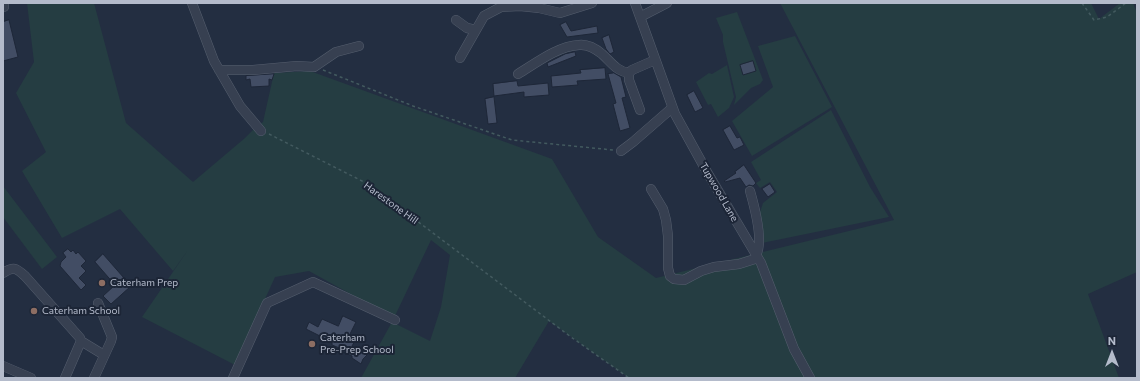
<!DOCTYPE html>
<html>
<head>
<meta charset="utf-8">
<style>
	body { margin:0 }
	#map { position:relative; width:1140px; height:381px; overflow:hidden; background:#232e41; font-family:Commissioner,sans-serif }
	canvas { display:block }
	.frame { position:absolute; inset:0; border:4px solid #b4bbcb; pointer-events:none }
	.north { position:absolute; left:1092px; top:333px; width:40px; height:40px; -webkit-text-stroke:3px #1c2536; paint-order:stroke; rotate:0deg; font-size:11px; font-weight:700; line-height:16px; text-align:center; color:#b4bbcb }
	.north::after { content:''; display:block; margin:auto; width:14px; height:18px; background:#b4bbcb; clip-path:polygon(50% 0,100% 100%,50% 72%,0 100%) }
</style>
</head>
<body>
<div id="map">
<canvas width="1140" height="381"></canvas>
<div class="frame"></div>
<div class="north">N</div>
</div>
<script>
const ctx = document.querySelector('canvas').getContext('2d');
ctx.lineJoin = 'round';
function fillPath(path, color) {
  ctx.fillStyle = color;
  ctx.fill(path, 'evenodd');
}
function stroke(path, color, width, dash) {
  ctx.strokeStyle = color;
  ctx.lineWidth = width;
  ctx.lineCap = dash ? 'butt' : 'round';
  ctx.setLineDash(dash || []);
  ctx.stroke(path);
}
function drawText(font, color, halo, rows, align = 'center') {
  ctx.font = font + ' Commissioner,sans-serif';
  ctx.lineWidth = 4;
  ctx.setLineDash([]);
  ctx.textBaseline = 'middle';
  ctx.strokeStyle = halo;
  ctx.fillStyle = color;
  for (const [text, x, y, turn = 0] of rows) {
    ctx.save();
    ctx.translate(x, y);
    ctx.rotate((+turn || 0) * Math.PI / 180);
    ctx.textAlign = isNaN(turn) ? turn : align;
    if (halo) ctx.strokeText(text, 0, 0);
    ctx.fillText(text, 0, 0);
    ctx.restore();
  }
}
fillPath(new Path2D(`
	M 27,3 L 94,3 L 126,123 L 193,182 L 245,138 L 253,130 L 263,122 L 274,73 L 310,71 L 552,159 L 598,237 L 656,278 L 894,220 L 780,3 L 1091,3 L 1099,19 L 1120,3 L 1133,3 L 1137,13 L 1137,272 L 1088,294 L 1119,378 L 629,378 L 549,321 L 515,378 L 361,378 L 392,322 L 430,341 L 441,307 L 450,255 L 431,240 L 394,318 L 309,271 L 275,277 L 235,365 L 142,317 L 188,250 L 173,271 L 120,209 L 62,238 L 22,171 L 46,152 L 16,93 L 34,62 Z
	M 737,12 L 763,80 L 760,84 L 751,88 L 734,105 L 736,97 L 723,42 L 723,35 L 716,18 Z
	M 795,36 L 832,107 L 752,156 L 732,121 L 773,87 L 758,46 Z
	M 727,65 L 734,97 L 729,108 L 718,117 L 711,104 L 708,105 L 696,82 L 709,73 L 712,74 Z
	M 831,110 L 870,187 L 889,217 L 762,243 L 760,212 L 763,203 L 777,192 L 770,182 L 760,188 L 756,183 L 761,180 L 751,162 Z
	M 3,186 L 57,257 L 42,269 L 3,217 Z`), '#253d42');
const building = new Path2D(`
	M 9,20 L 18,57 L 3,61 L 3,22 Z
	M 566,22 L 571,31 L 597,26 L 598,33 L 567,37 L 560,25 Z
	M 609,35 L 614,52 L 610,54 L 606,49 L 602,38 Z
	M 575,52 L 576,56 L 548,67 L 547,63 L 565,54 Z
	M 753,61 L 756,71 L 743,75 L 740,65 Z
	M 605,68 L 606,79 L 577,81 L 578,85 L 552,87 L 551,76 L 581,73 L 580,70 Z
	M 614,73 L 621,77 L 626,97 L 622,98 L 630,128 L 620,131 L 613,104 L 616,103 L 608,74 Z
	M 274,74 L 272,80 L 269,79 L 269,86 L 251,87 L 250,79 L 246,80 L 246,76 Z
	M 517,81 L 518,86 L 548,83 L 549,95 L 524,97 L 524,92 L 494,96 L 493,84 Z
	M 694,91 L 703,108 L 695,112 L 687,95 Z
	M 494,97 L 497,123 L 488,124 L 485,99 Z
	M 730,126 L 737,138 L 740,137 L 744,145 L 734,150 L 723,130 Z
	M 744,165 L 756,183 L 753,186 L 749,185 L 746,187 L 740,178 L 725,182 L 724,181 L 736,173 L 735,172 Z
	M 770,184 L 775,192 L 768,197 L 762,189 Z
	M 68,249 L 71,252 L 73,250 L 76,254 L 78,252 L 86,261 L 81,266 L 86,271 L 79,278 L 86,285 L 81,290 L 60,266 L 61,262 L 66,257 L 63,253 Z
	M 103,254 L 131,286 L 111,304 L 103,296 L 115,285 L 95,262 Z
	M 343,316 L 356,322 L 349,336 L 356,339 L 352,346 L 367,355 L 363,359 L 361,364 L 352,358 L 352,356 L 341,351 L 342,349 L 332,345 L 332,342 L 306,329 L 309,322 L 318,327 L 322,319 L 338,326 Z`);
fillPath(building, '#424d64');
stroke(building, '#1e2738', 1);
const minor = new Path2D(`
	M 192,3 L 214,61 L 240,106 L 261,131
	M 635,3 L 675,114 L 707,172 L 761,263 L 794,349 L 810,378
	M 4,7 L 4,3
	M 640,17 L 667,3
	M 456,20 L 467,28 L 476,30
	M 460,58 L 484,16 L 501,7 L 520,6 L 539,8 L 560,13 L 592,3
	M 219,70 L 253,70 L 297,66 L 314,67 L 336,52 L 359,46
	M 518,74 C 536,63 558,46 579,45 C 588,44 596,49 602,54 C 611,62 616,71 629,73
	M 640,110 L 629,80 L 629,73 L 632,70 L 655,60
	M 621,151 L 633,142 L 672,108
	M 651,189 L 663,209 L 666,220 L 668,236 L 668,268 L 670,276 L 674,279 L 684,280 L 701,271 L 714,267 L 739,264 L 758,258
	M 750,191 C 754,205 764,242 756,255
	M 3,273 C 14,266 16,268 25,276 L 80,338 L 81,341
	M 3,366 L 31,378
	M 65,378 L 81,341 L 104,355
	M 94,378 L 111,341 L 112,337 L 98,303
	M 233,378 L 267,303 L 313,282 L 395,320`);
stroke(minor, '#555e6e', 10);
stroke(new Path2D(`
	M 180,3 L 184,3
	M 1082,3 L 1094,20 L 1107,17 L 1126,3
	M 323,70 L 413,106 L 512,140 L 613,150
	M 269,134 L 368,184 L 571,337 L 629,378`), '#435a5f', 1.5, [3, 3]);
stroke(minor, '#374051', 9);
for (const [x, y, r, color] of [
	[102,283,4,"#8d6e63"],
	[34,311,4,"#8d6e63"],
	[312,344,4,"#8d6e63"]
]) {
  const dot = new Path2D();
  dot.arc(x, y, r, 0, 2 * Math.PI);
  ctx.fillStyle = color;
  ctx.fill(dot);
  stroke(dot, '#1c2536', 1.5);
}
drawText('10px', '#b4bbcb', '#1c2536', [
	["Tupwood Lane",719,192,60],
	["Harestone Hill",391,203,36]
]);
drawText('10px', '#b4bbcb', '#1c2536', [
	["Caterham Prep",110,283],
	["Caterham School",42,311],
	["Caterham",320,338],
	["Pre-Prep School",320,350]
], 'left');
</script>
</body>
</html>
